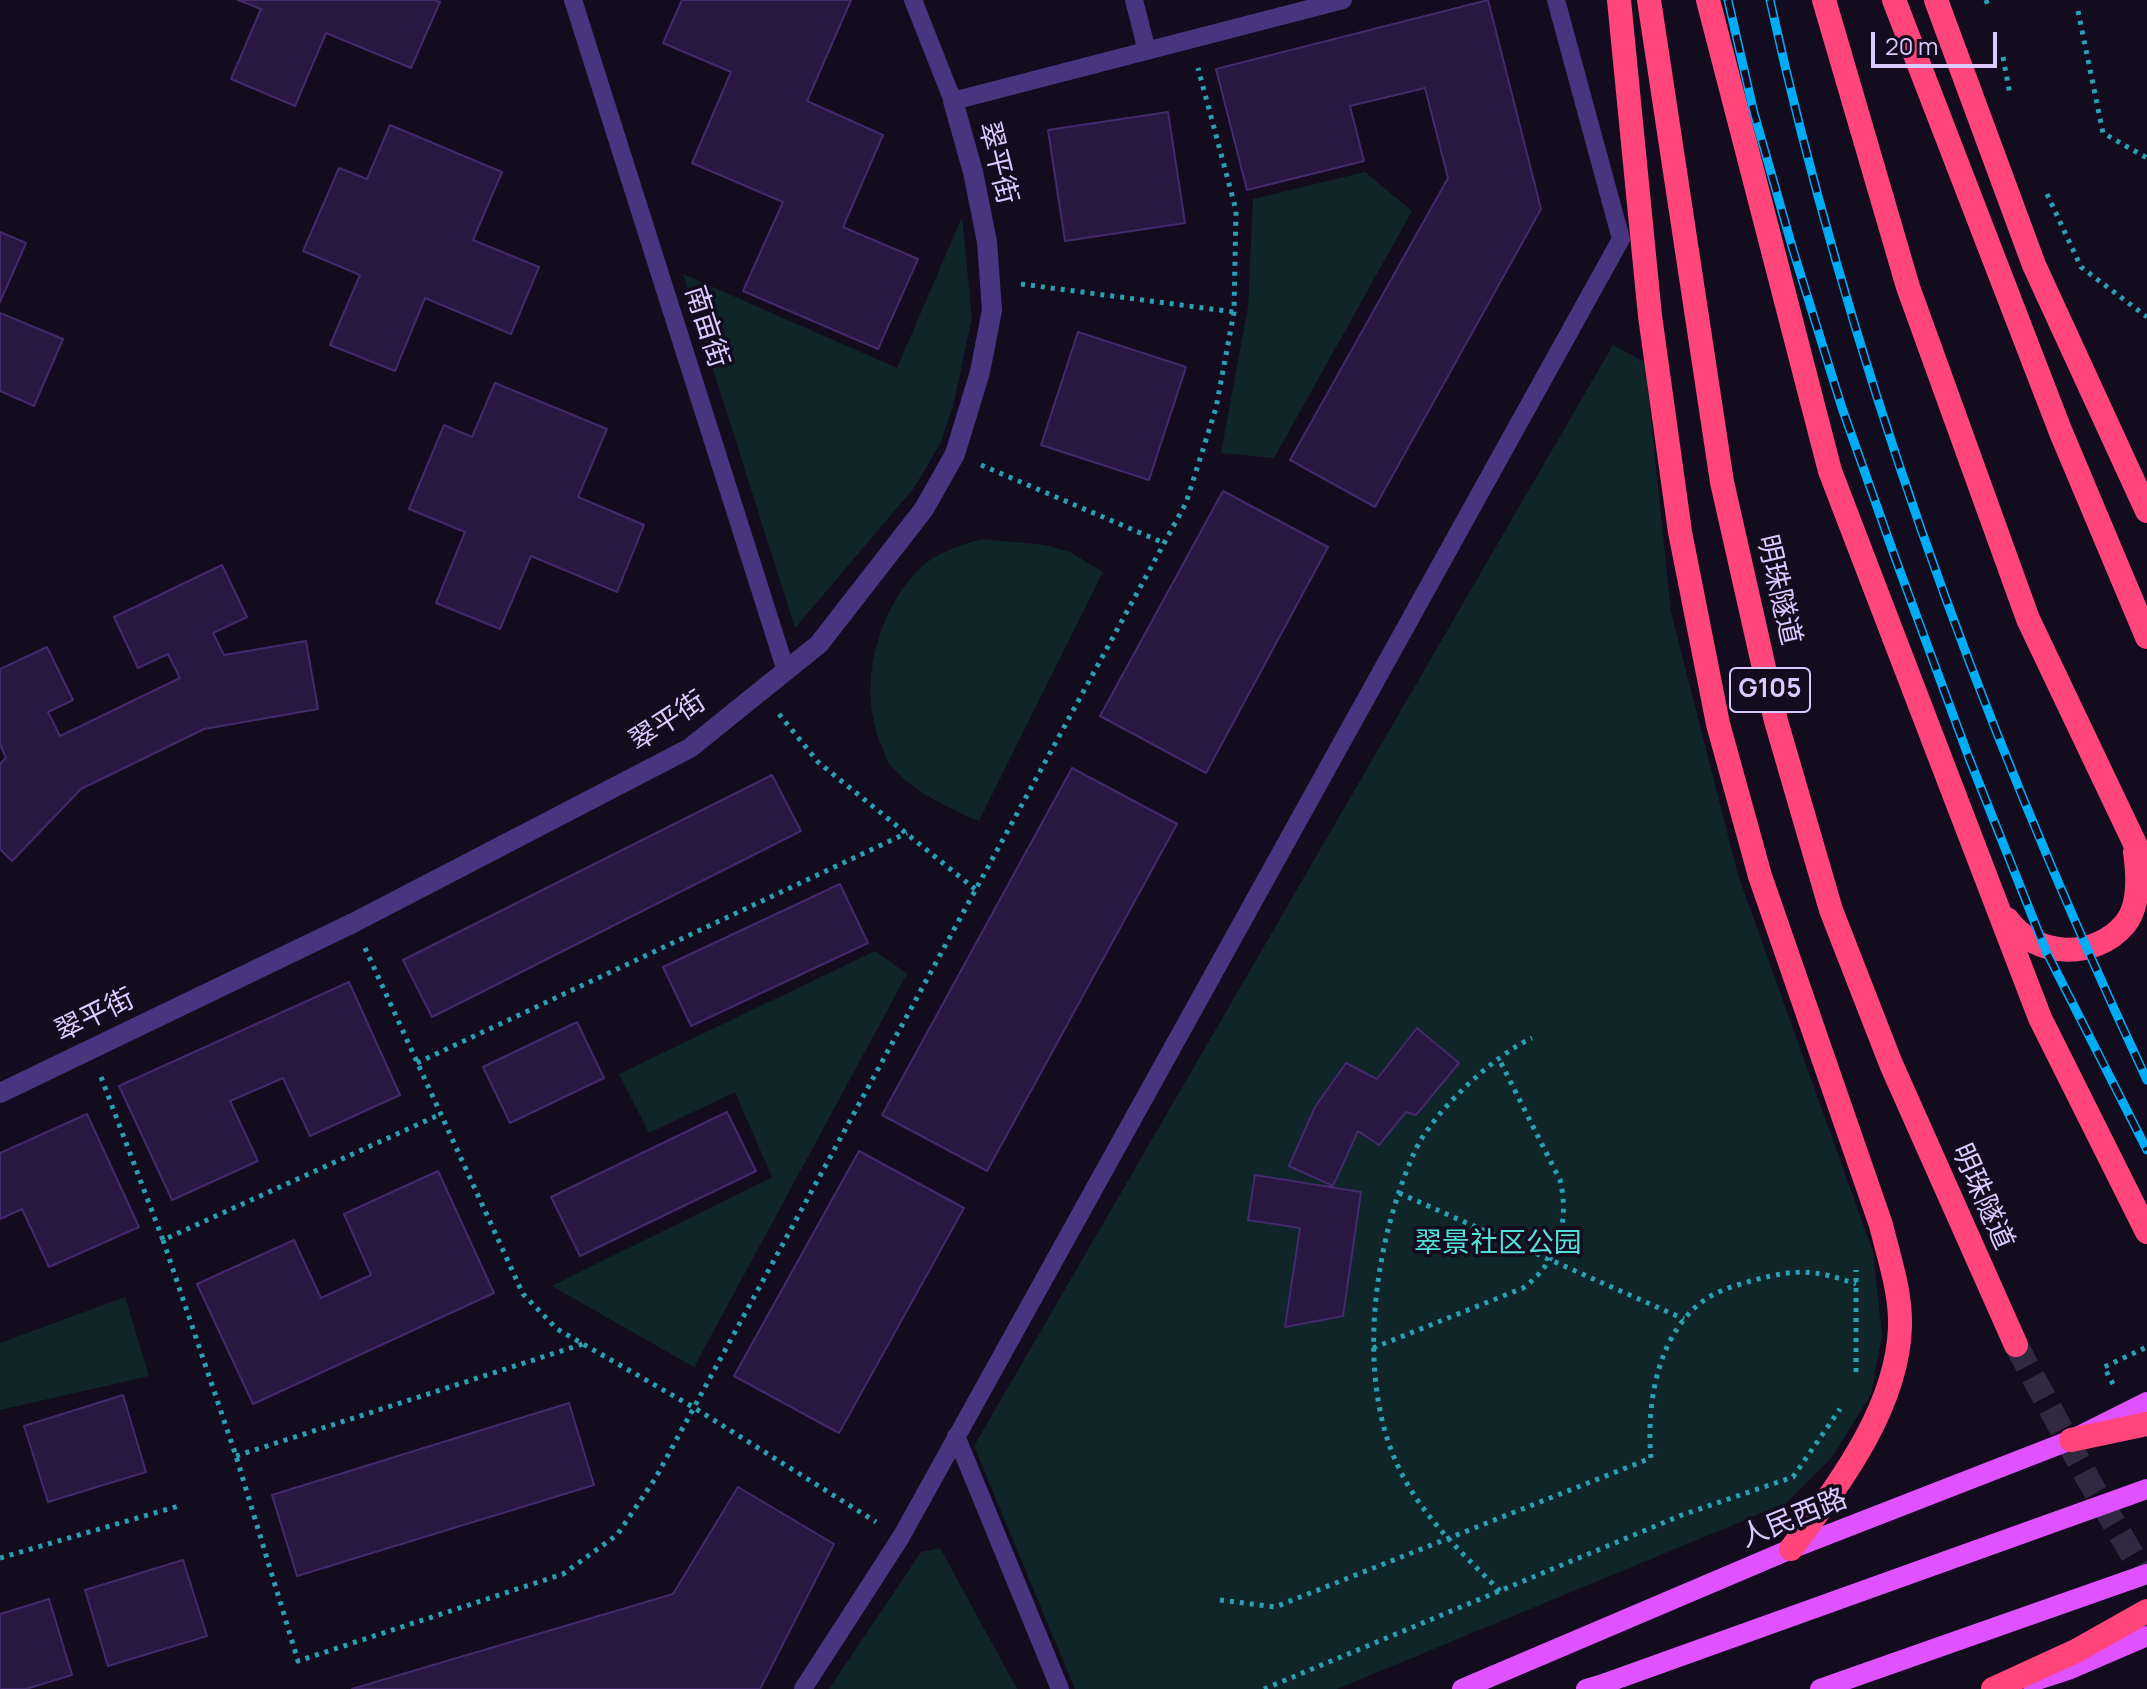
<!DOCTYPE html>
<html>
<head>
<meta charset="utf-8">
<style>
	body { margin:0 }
	#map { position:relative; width:2147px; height:1689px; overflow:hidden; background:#130c1f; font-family:Manrope,sans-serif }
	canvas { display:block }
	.scale { position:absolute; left:1871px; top:32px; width:126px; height:36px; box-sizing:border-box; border:4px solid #dacaff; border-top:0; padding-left:10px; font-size:24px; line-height:28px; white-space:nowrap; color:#dacaff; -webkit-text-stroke:6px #130c1f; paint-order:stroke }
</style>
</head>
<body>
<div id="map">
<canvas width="2147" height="1689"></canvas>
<div class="scale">20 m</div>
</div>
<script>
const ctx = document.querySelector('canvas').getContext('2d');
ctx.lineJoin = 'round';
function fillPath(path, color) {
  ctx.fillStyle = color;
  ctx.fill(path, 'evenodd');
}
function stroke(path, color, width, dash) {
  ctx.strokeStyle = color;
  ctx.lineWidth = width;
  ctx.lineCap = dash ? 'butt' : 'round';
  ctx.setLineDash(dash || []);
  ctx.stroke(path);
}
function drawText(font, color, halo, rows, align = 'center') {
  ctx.font = font + ' Manrope,"Noto Sans SC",sans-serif';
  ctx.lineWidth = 7;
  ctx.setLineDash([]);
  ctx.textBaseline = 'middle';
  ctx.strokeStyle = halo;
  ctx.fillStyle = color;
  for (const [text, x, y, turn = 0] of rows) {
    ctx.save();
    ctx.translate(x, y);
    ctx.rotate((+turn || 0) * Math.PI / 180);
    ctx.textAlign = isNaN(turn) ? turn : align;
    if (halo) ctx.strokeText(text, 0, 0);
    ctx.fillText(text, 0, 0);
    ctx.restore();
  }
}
fillPath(new Path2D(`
	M 1365,172 L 1412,211 L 1274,458 L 1221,453 L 1248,307 L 1253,199 Z
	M 962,217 L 972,318 L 953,406 L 940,444 L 914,488 L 795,628 L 683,274 L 897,368 Z
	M 1613,345 L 1645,362 L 1671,612 L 1738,875 L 1873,1252 L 1882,1336 L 1871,1394 L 1833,1456 L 1786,1503 L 1337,1689 L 1075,1689 L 974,1446 Z
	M 982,539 L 1045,545 L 1070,552 L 1103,572 L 979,821 C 948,808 914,792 891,766 C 886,760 884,751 881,744 C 857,686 877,611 921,567 C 937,552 962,545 982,539 Z
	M 875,951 L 907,974 L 694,1367 L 552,1286 L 772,1177 L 735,1092 L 649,1133 L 619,1074 Z
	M 125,1297 L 149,1376 L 0,1410 L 0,1343 Z
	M 940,1548 L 1017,1689 L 829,1689 L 921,1552 Z`), '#0f2529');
const building = new Path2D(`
	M 238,0 L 435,0 L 440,2 L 411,68 L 326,33 L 295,106 L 231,79 L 261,9 Z
	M 682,0 L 851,0 L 807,101 L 883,135 L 843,227 L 918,259 L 878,349 L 743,291 L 783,202 L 692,163 L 731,72 L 663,43 Z
	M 1488,0 L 1541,209 L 1375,507 L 1290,460 L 1448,178 L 1425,88 L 1350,106 L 1364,161 L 1247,190 L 1216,69 Z
	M 1168,112 L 1185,223 L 1065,241 L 1048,130 Z
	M 390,125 L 502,172 L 473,240 L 539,267 L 511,334 L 425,298 L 395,371 L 330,345 L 360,275 L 303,251 L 339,168 L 367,179 Z
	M 0,232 L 26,243 L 0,302 Z
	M 0,313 L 63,339 L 34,406 L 0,391 Z
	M 1078,332 L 1186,367 L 1149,480 L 1041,445 Z
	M 495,383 L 607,429 L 578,497 L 644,525 L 617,592 L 531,556 L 500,629 L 436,603 L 465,532 L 409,509 L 444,425 L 472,437 Z
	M 1223,491 L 1328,547 L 1206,773 L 1100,716 Z
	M 222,565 L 247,617 L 213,633 L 224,655 L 306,641 L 318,709 L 204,729 L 81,789 L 12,861 L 0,849 L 0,764 L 6,758 L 0,744 L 0,669 L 47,647 L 73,700 L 48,712 L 60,736 L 180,678 L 168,654 L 138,668 L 114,617 Z
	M 1072,768 L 1177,824 L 987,1171 L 882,1115 Z
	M 772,775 L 801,831 L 432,1017 L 403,960 Z
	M 840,884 L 868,943 L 691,1026 L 663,967 Z
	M 349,982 L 400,1095 L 310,1136 L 283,1078 L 230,1101 L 258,1161 L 172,1200 L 119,1086 Z
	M 577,1022 L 604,1078 L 510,1123 L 483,1067 Z
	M 1417,1028 L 1459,1063 L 1416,1115 L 1406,1112 L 1379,1145 L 1358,1131 L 1333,1186 L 1289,1166 L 1315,1107 L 1346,1063 L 1377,1079 Z
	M 727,1112 L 756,1171 L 580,1256 L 551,1197 Z
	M 87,1114 L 139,1227 L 49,1267 L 22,1209 L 0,1219 L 0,1153 Z
	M 859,1151 L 964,1208 L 839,1433 L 734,1376 Z
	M 438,1171 L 494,1293 L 253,1404 L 197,1284 L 294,1240 L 321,1298 L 371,1275 L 344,1214 Z
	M 1255,1175 L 1361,1192 L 1343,1316 L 1285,1327 L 1300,1228 L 1248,1220 Z
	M 123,1395 L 146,1472 L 48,1502 L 24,1426 Z
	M 569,1403 L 594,1485 L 297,1576 L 272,1495 Z
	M 738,1487 L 834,1544 L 760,1689 L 352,1689 L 673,1594 Z
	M 183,1560 L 207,1636 L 108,1666 L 85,1590 Z
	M 49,1599 L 72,1675 L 26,1689 L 0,1689 L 0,1614 Z`);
fillPath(building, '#281740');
stroke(building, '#44296d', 2);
stroke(new Path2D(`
	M 2016,1345 L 2088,1479 L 2147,1580`), '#312841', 24, [24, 12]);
stroke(new Path2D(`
	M 1986,0 L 1989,9
	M 2078,11 L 2103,133 L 2147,158
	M 2003,57 L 2010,95
	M 2047,194 L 2081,267 L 2147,317
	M 1021,284 L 1234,312
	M 981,465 L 1164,543
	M 779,714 L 818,762 L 975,889
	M 365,948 L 523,1294 L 557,1329 L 693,1407 L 876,1522
	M 417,1063 L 907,833
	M 101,1077 L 163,1240 L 441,1114
	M 1399,1193 L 1684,1319
	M 163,1240 L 236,1456 L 298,1661 L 563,1574 L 617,1535 L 655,1479 L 1186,503 L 1216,408 L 1234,312 L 1236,210 L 1198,68
	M 1373,1348 L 1523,1288 C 1558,1263 1570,1221 1560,1180 L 1499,1059
	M 1856,1372 L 1856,1270
	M 2113,1384 L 2104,1367 L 2147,1347
	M 236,1456 L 583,1344
	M 0,1558 L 182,1505
	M 1500,1591 C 1461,1552 1420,1515 1397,1464 C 1355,1373 1375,1239 1415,1151 C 1432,1113 1494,1055 1532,1038
	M 1220,1600 L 1275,1607 L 1651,1458 C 1646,1405 1657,1335 1703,1301 C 1718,1290 1737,1285 1754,1280 C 1797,1269 1814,1269 1856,1284
	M 1264,1689 L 1682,1515 L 1793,1477 L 1840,1409`), '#2aa0b2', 5, [4, 6]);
stroke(new Path2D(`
	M 573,0 L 786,671
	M 913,0 L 953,101 L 1343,0
	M 1134,0 L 1147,51
	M 956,1436 L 1060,1689
	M 803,1689 L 901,1537 L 1621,239 L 1556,0`), '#47367f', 18);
stroke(new Path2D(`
	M 0,1093 L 353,923 L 690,748 L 819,644 L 924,509 L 955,454 L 980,372 L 992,310 L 987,242 L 973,172 L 953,101`), '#47367f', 20);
stroke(new Path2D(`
	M 2031,1682 L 2068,1670 L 2147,1636
	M 1462,1689 L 1791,1549 L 2071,1440 L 2147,1402
	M 1586,1689 L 1606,1683`), '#e051ff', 20);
stroke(new Path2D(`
	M 1619,0 L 1650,316 L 1680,532 L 1718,724 L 1760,876 L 1881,1225 C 1889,1258 1901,1292 1900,1327 C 1897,1410 1838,1485 1791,1549
	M 1649,0 L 1722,482 L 1776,721 L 1831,910 L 1891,1064 L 2016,1345
	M 1708,0 L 1830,471 L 2040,1018 L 2147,1232
	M 1824,0 L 1908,287 L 2028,619 L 2147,869
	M 1894,0 L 2060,430 L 2147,637
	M 1936,0 L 2034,265 L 2147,511
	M 2007,919 C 2034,957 2094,961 2125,924 C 2140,906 2138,873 2135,852
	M 2071,1440 L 2147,1424
	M 1993,1689 L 2076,1651 L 2147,1611`), '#ff457a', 24);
const rail = new Path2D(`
	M 1728,0 L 1754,113 L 1793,250 L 1842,408 L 1897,563 L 1969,758 L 2046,951 L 2147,1150
	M 1770,0 C 1852,373 1985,735 2147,1080`);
stroke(rail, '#00acf5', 9);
stroke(rail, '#130c1f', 6, [18]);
stroke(new Path2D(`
	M 1606,1683 L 2147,1489
	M 1820,1689 L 2147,1574`), '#e051ff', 20);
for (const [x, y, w] of [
	[1770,690,80]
]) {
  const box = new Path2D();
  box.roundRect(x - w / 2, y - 22, w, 44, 6);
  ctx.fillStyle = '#130c1f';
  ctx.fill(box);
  stroke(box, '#dacaff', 2);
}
drawText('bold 26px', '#dacaff', null, [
	["G105",1770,690]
]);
drawText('28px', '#dacaff', '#130c1f', [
	["翠平街",997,163,76],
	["南亩街",706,327,72],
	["明珠隧道",1778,590,77],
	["翠平街",668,722,-33],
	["翠平街",95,1016,-26],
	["明珠隧道",1982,1197,66],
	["人民西路",1794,1519,-22]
]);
drawText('28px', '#54e1d9', '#130c1f', [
	["翠景社区公园",1498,1244]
]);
</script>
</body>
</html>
